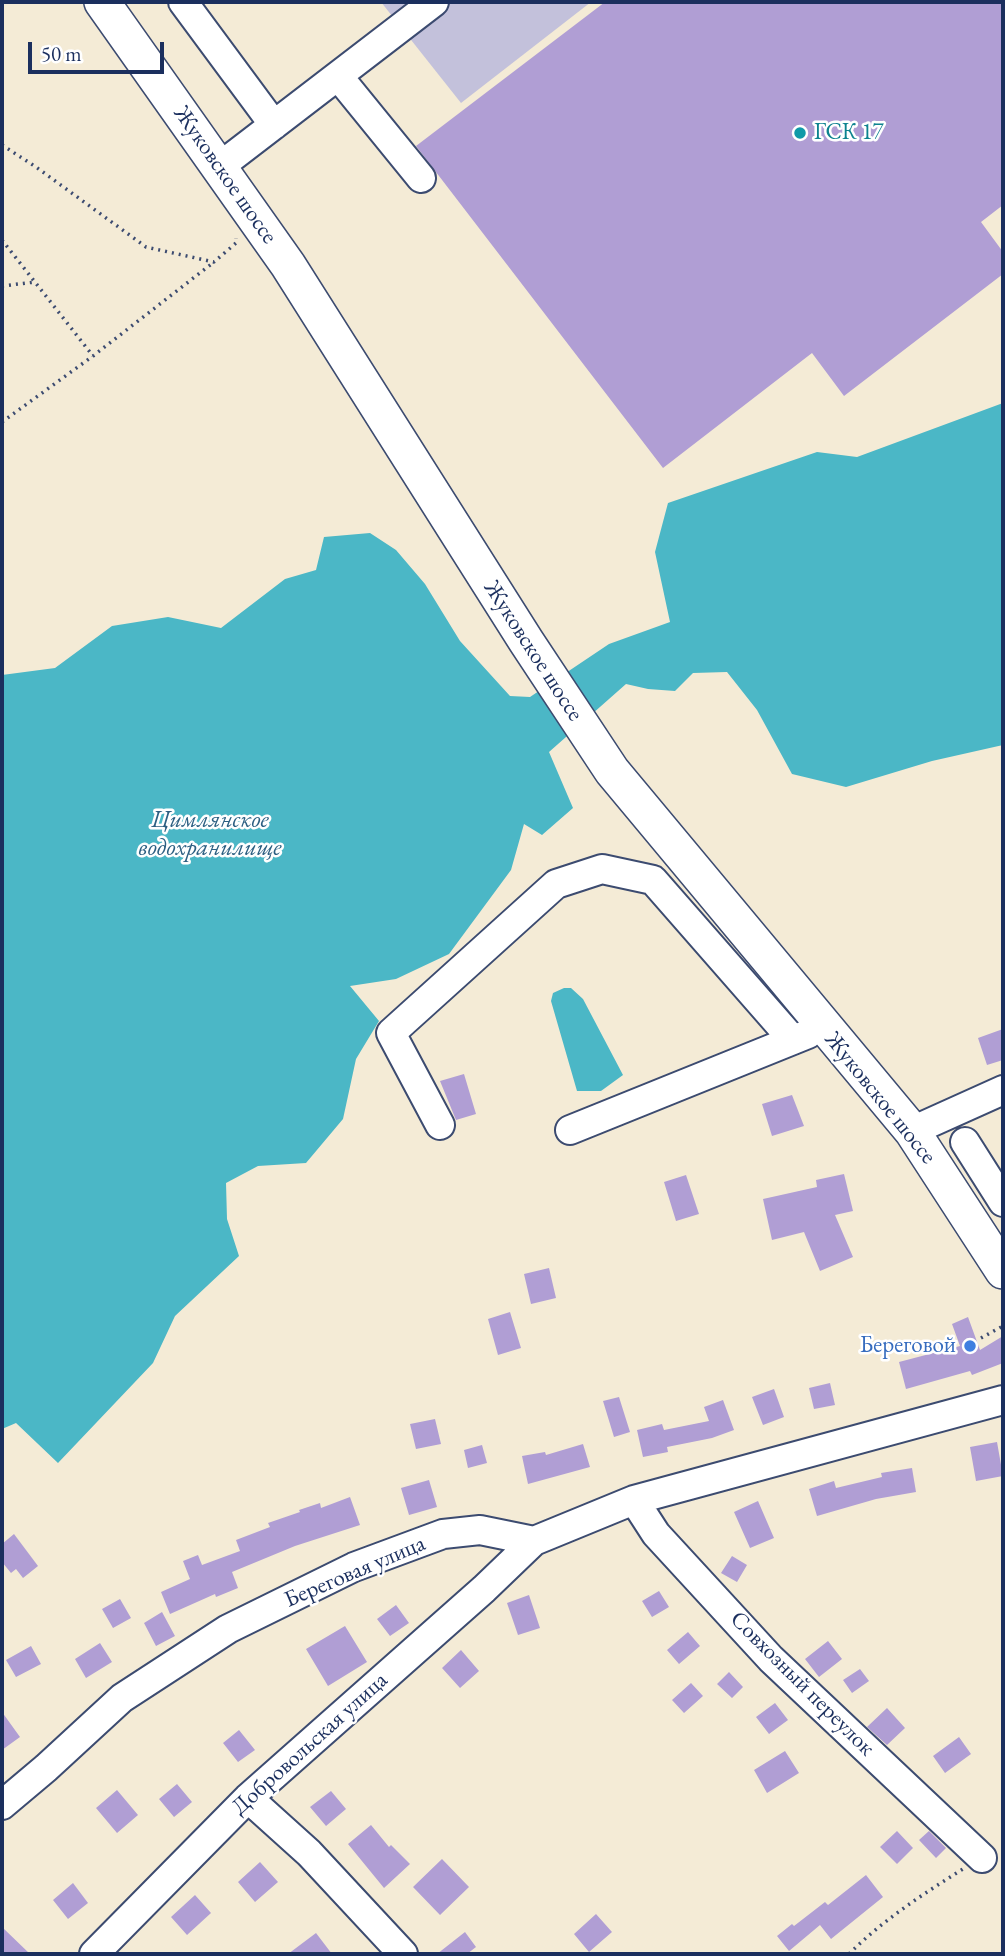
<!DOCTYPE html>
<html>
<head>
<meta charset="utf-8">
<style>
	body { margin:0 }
	#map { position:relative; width:1005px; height:1956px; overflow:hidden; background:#f4ebd6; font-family:"EB Garamond",serif }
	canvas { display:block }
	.frame { position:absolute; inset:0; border:4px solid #1b2f5e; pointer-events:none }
	.scale { position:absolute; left:28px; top:42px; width:136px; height:32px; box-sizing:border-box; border:4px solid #1b2f5e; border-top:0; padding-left:9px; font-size:21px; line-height:24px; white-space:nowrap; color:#1b2f5e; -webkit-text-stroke:5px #fff; paint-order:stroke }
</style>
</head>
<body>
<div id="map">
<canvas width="1005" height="1956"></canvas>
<div class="frame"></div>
<div class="scale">50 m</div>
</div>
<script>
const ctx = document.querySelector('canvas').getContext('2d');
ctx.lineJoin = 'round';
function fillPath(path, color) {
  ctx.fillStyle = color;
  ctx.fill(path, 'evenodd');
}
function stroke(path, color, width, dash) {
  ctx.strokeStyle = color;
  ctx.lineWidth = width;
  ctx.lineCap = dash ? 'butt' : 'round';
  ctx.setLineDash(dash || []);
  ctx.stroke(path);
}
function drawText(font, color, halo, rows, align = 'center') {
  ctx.font = font + ' "EB Garamond",serif';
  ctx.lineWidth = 5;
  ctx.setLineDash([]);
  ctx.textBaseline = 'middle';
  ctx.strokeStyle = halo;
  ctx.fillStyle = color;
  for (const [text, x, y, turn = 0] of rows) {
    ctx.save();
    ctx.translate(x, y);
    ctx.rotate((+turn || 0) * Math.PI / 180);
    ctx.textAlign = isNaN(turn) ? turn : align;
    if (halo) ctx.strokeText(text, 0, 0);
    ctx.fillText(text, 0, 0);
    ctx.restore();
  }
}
fillPath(new Path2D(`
	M 381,2 L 591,2 L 461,103 Z`), '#c3c1db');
fillPath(new Path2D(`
	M 1003,403 L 1003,745 L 932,761 L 846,787 L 792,774 L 757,710 L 727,672 L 693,673 L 675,691 L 648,689 L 626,684 L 549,752 L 573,808 L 542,835 L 524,824 L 511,870 L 449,954 L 396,979 L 350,986 L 379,1021 L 356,1059 L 343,1119 L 306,1163 L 258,1166 L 226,1183 L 227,1219 L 239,1256 L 175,1316 L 153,1363 L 58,1463 L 16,1423 L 2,1429 L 2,675 L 55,668 L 112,626 L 168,617 L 221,628 L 285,579 L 316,570 L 324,537 L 370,533 L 396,550 L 425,584 L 460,641 L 510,696 L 530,697 L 609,644 L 670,622 L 655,552 L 668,503 L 817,452 L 857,457 Z
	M 564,988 L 571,988 L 583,999 L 623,1075 L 601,1091 L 577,1091 L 551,1001 L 553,993 Z`), '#4bb7c6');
fillPath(new Path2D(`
	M 605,2 L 1003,2 L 1003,205 L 981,222 L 1003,252 L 1003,274 L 844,396 L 812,353 L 663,468 L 416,146 Z
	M 1003,1029 L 1003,1060 L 987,1065 L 978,1038 Z
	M 464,1074 L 476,1114 L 456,1120 L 440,1081 Z
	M 792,1095 L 804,1126 L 772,1136 L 762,1104 Z
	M 844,1174 L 853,1211 L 835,1215 L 853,1257 L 820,1271 L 804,1232 L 772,1240 L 763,1199 L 817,1187 L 816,1180 Z
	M 686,1175 L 699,1214 L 676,1221 L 664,1182 Z
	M 549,1268 L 556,1298 L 531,1304 L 524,1274 Z
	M 510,1312 L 521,1348 L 498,1355 L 488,1319 Z
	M 968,1317 L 980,1350 L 1003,1336 L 1003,1363 L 972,1375 L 970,1371 L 906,1389 L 899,1362 L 960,1346 L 952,1324 Z
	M 830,1383 L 835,1405 L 814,1409 L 809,1388 Z
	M 774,1389 L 784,1417 L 763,1425 L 752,1397 Z
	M 619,1397 L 630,1432 L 614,1437 L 603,1401 Z
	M 723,1400 L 734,1430 L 712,1438 L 667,1447 L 668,1452 L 643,1457 L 637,1430 L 662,1424 L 664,1430 L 709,1421 L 704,1407 Z
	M 435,1419 L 441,1444 L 416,1449 L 410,1424 Z
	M 997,1442 L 1003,1476 L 976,1481 L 970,1447 Z
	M 583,1444 L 590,1467 L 528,1484 L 522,1456 L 545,1452 L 546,1455 Z
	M 482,1445 L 487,1463 L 468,1468 L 464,1450 Z
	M 912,1468 L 916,1492 L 876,1499 L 817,1516 L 809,1489 L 834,1481 L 836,1488 L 882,1477 L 881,1473 Z
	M 429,1480 L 437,1507 L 409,1515 L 401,1488 Z
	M 350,1497 L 360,1525 L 295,1546 L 232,1572 L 238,1588 L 216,1597 L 215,1594 L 170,1614 L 161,1592 L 190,1579 L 183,1561 L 198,1555 L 202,1565 L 240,1551 L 236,1540 L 270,1527 L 268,1523 L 300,1512 L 299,1510 L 320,1503 L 321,1508 Z
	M 758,1501 L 774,1538 L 750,1548 L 734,1512 Z
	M 14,1534 L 38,1566 L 23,1578 L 16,1569 L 11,1573 L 2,1562 L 2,1544 Z
	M 732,1556 L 747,1565 L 737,1582 L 721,1573 Z
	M 659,1591 L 669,1607 L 652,1617 L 642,1601 Z
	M 529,1595 L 540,1628 L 518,1635 L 507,1603 Z
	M 120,1599 L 131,1618 L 113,1628 L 102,1609 Z
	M 396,1605 L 409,1623 L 390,1636 L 377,1619 Z
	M 162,1612 L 175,1636 L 156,1646 L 144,1623 Z
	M 345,1626 L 367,1662 L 328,1686 L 306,1649 Z
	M 688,1632 L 700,1646 L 679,1664 L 667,1650 Z
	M 828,1641 L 842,1659 L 819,1677 L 805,1659 Z
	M 100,1643 L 112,1662 L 86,1678 L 75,1659 Z
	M 31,1646 L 41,1664 L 16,1677 L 6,1660 Z
	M 461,1650 L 479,1671 L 460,1688 L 442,1668 Z
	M 860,1669 L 869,1681 L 852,1693 L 843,1680 Z
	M 729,1672 L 743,1687 L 732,1698 L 717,1684 Z
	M 691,1683 L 703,1696 L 684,1713 L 672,1700 Z
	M 775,1703 L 788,1720 L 769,1734 L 756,1717 Z
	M 887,1708 L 905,1728 L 887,1745 L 867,1727 Z
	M 2,1712 L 20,1737 L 2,1750 Z
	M 239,1730 L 255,1750 L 238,1762 L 223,1743 Z
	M 959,1737 L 971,1754 L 945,1773 L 933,1756 Z
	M 785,1751 L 799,1773 L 767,1793 L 754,1770 Z
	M 177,1784 L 192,1802 L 174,1817 L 159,1799 Z
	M 117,1790 L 138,1815 L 117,1833 L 96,1808 Z
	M 331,1791 L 346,1809 L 326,1826 L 310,1807 Z
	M 371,1825 L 389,1847 L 391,1845 L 410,1864 L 384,1888 L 348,1844 Z
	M 897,1831 L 913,1848 L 897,1864 L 880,1847 Z
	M 929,1831 L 946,1848 L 936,1858 L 919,1840 Z
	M 442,1859 L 469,1887 L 440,1915 L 413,1887 Z
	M 260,1862 L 278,1882 L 255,1902 L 238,1882 Z
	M 866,1875 L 883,1897 L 831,1939 L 820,1925 L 789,1951 L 777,1936 L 792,1924 L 794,1926 L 825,1902 L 828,1905 Z
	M 73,1883 L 88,1903 L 68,1919 L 53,1900 Z
	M 195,1895 L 211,1913 L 187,1935 L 171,1917 Z
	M 596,1914 L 612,1932 L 589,1952 L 574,1934 Z
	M 2,1927 L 30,1954 L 2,1954 Z
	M 465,1932 L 476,1947 L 467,1954 L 437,1954 Z
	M 316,1933 L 332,1954 L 288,1954 Z`), '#b09ed4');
const minor = new Path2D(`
	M 183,2 L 274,125
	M 338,76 L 421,178
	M 219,167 L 434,2
	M 440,1125 L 391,1033 L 556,884 L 602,869 L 653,880 L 793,1040
	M 570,1130 L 808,1034
	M 912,1131 L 1003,1090
	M 965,1142 L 1003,1202
	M 634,1500 L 656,1534 L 771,1659 L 982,1858
	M 248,1798 L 309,1853 L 403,1954
	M 2,1805 L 46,1768 L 122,1698 L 228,1629 L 354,1567 L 443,1534 L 480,1530 L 534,1541 L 634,1500 L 1003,1400
	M 94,1954 L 248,1798 L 484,1589 L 534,1541`);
const major = new Path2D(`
	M 102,2 L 288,265 L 526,641 L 612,771 L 912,1131 L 1003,1271`);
stroke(minor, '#3c4b70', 32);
stroke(major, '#3c4b70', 38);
stroke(new Path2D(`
	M 2,145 L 36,167 L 146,247 L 214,262 L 236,243 L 236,238
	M 2,240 L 93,356
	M 2,286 L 35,282
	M 2,422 L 93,356 L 214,262
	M 981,1338 L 1003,1326
	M 849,1954 C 883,1920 923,1894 963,1869`), '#3c4b70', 3.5, [2, 5]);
stroke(minor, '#fff', 28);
stroke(major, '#fff', 35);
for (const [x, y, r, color] of [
	[800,133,7,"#0f9aa8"],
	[970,1346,7,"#3f7fe0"]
]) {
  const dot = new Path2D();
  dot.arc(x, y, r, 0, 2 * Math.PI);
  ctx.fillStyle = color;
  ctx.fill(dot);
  stroke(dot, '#fff', 2.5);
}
drawText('23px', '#0d838f', '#fff', [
	["ГСК 17",814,133]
], 'left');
drawText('23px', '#1b2f5e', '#fff', [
	["Жуковское шоссе",225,175,55],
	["Жуковское шоссе",533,651,57],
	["Жуковское шоссе",880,1098,51],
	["Береговая улица",355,1572,-23],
	["Совхозный переулок",802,1684,45],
	["Добровольская улица",310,1744,-42]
]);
drawText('23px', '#366cbe', '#fff', [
	["Береговой",956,1346]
], 'right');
drawText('italic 24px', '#2c5f82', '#fff', [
	["Цимлянское",210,820],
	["водохранилище",210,848]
]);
</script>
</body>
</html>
